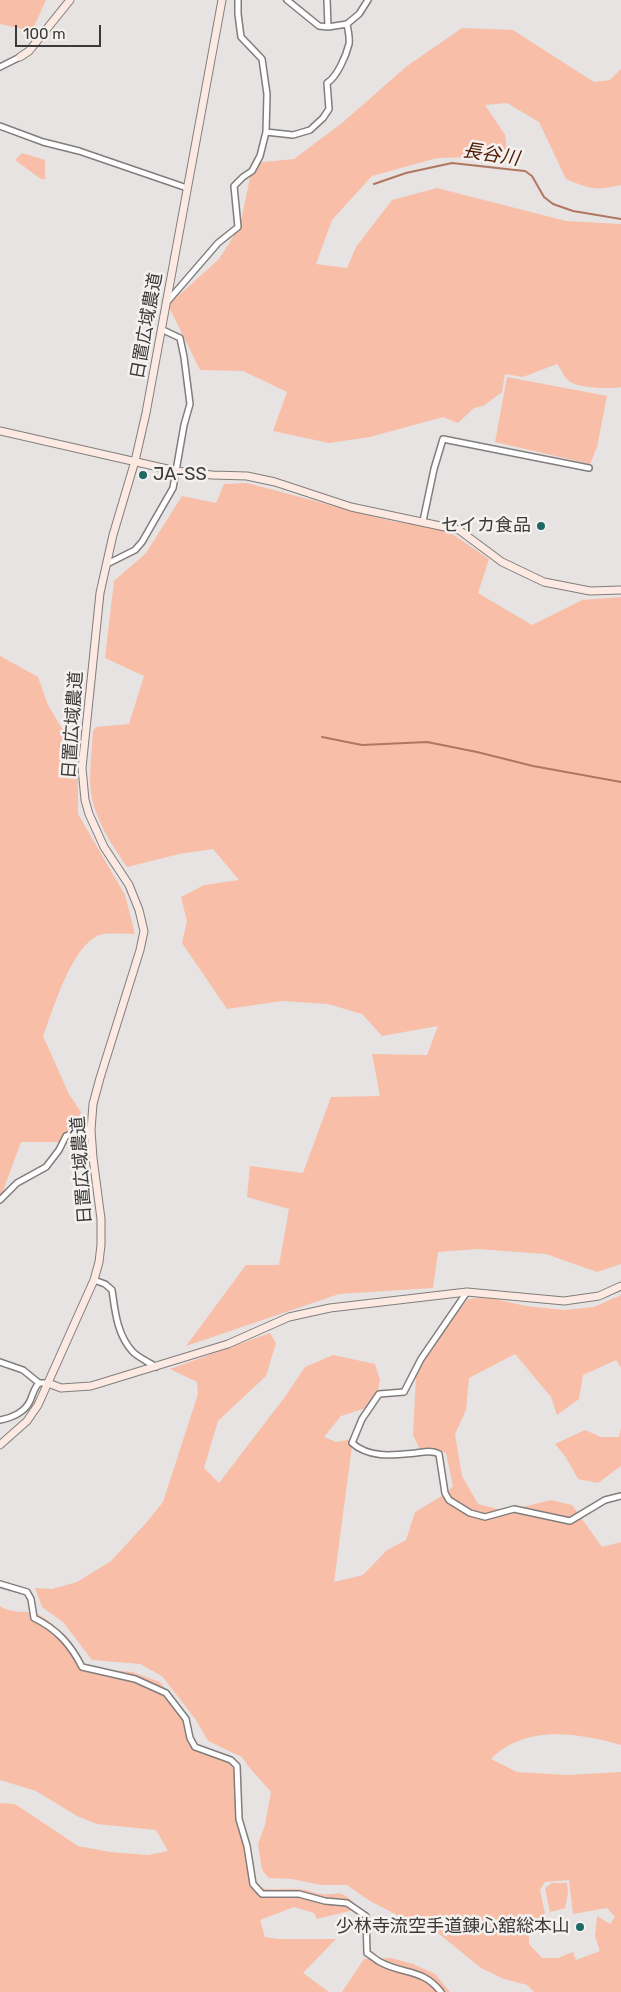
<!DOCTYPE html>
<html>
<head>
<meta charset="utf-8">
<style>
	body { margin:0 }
	#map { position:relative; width:621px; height:1992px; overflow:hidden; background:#e7e3e2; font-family:Rubik,sans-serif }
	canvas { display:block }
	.scale { position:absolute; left:15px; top:25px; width:86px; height:22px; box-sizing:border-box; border:2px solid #3b3a39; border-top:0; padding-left:6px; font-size:15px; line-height:18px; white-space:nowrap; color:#3b3a39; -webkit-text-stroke:4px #f4f1ef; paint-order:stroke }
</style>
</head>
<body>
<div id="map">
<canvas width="621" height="1992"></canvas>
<div class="scale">100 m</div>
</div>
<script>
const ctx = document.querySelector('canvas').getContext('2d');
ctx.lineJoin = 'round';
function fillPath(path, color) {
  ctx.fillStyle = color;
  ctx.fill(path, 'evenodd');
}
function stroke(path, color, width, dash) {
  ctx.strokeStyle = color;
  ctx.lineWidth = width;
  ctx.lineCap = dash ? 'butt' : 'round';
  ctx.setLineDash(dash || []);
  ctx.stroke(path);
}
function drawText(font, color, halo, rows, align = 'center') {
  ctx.font = font + ' Rubik,"Noto Sans JP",sans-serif';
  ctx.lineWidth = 5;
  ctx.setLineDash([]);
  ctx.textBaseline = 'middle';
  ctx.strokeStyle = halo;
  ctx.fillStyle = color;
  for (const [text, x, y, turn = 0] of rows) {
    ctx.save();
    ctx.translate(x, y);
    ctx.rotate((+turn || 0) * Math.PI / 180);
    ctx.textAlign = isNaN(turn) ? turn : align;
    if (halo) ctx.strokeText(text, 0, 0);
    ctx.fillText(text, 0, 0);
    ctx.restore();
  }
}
fillPath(new Path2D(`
	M 0,0 L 46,0 L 32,31 L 0,24 Z
	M 462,28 L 513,30 L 594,82 L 610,80 L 621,69 L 621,185 C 595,191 590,189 566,179 L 539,122 L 507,103 L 485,105 L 505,135 L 508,156 L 437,158 L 372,176 L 332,220 L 316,264 L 347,268 L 356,247 L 392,200 L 437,188 L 566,221 L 621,224 L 621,387 C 611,389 581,388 572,383 C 565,380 562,370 557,364 L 523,377 L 505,374 L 502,392 L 483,406 L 474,408 L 458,423 L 443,417 L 370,437 L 329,443 L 273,431 L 287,392 L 243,371 L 200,370 L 168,305 L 219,259 L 240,226 L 253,163 L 294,159 L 342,123 L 407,66 Z
	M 22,153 L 45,160 L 45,179 L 41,179 L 15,160 Z
	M 507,377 L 607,396 L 597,447 L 590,464 L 495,442 Z
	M 247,483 L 391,521 L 445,529 L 489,559 L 478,593 L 532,625 L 582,600 L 621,597 L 621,1264 L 597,1272 L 546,1254 L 477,1249 L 438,1252 L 433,1288 L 339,1294 L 186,1346 L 246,1265 L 279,1265 L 289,1209 L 247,1197 L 250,1166 L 303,1173 L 331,1097 L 380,1096 L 372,1054 L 427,1055 L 438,1026 L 382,1036 L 362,1014 L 328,1004 L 282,1001 L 227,1009 L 182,943 L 187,921 L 181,897 L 204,885 L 239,880 L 213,849 L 179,854 L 127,867 C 110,842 91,814 90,782 C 90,765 92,748 93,731 L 96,727 L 129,724 L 144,676 L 105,658 L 114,581 L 146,553 L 182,496 L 216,503 L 224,484 Z
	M 0,656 L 38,677 L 48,705 L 61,727 L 78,740 L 78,814 L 125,895 L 135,934 C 126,934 103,932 97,936 C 71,949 53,1009 43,1036 L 69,1094 L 81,1112 L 69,1142 L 21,1142 L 0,1199 Z
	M 621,1295 L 621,1368 L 616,1360 L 583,1375 L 579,1399 L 557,1415 L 551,1397 L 515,1354 L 469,1378 L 466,1410 L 455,1434 L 462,1476 L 478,1504 L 506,1511 L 551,1500 L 572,1505 L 602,1547 L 621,1542 L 621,1745 C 578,1733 526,1724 491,1759 L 517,1772 L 567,1775 L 621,1772 L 621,1992 L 534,1992 L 527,1985 L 504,1979 L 481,1968 L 428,1925 L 397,1915 L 370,1901 L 347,1885 L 321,1885 L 292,1879 L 269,1878 L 262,1870 L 258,1844 L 265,1825 L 271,1792 L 248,1766 L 242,1757 L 208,1741 L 196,1720 L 162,1676 L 140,1664 L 92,1660 L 63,1622 L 42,1607 L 35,1588 L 52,1589 L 77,1582 L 111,1561 L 146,1523 L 163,1502 L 198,1394 L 197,1382 L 170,1369 L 270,1333 L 276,1343 L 266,1376 L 218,1421 L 204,1468 L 219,1483 L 284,1398 L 305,1367 L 333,1355 L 375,1364 L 380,1380 L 375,1405 L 341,1416 L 324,1437 L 336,1442 L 353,1439 L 334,1582 L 363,1575 L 387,1550 L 406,1540 L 415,1512 L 445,1494 L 453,1486 L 446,1453 L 437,1450 L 421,1452 L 413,1435 L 416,1375 L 442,1329 L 468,1299 L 486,1297 L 526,1306 L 564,1310 L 594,1307 ZM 569,1880 L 573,1914 L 607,1908 L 615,1917 L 610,1924 L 597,1916 L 595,1936 L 600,1951 L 576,1960 L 573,1952 L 558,1958 L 542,1958 L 529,1944 L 529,1929 L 545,1913 L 540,1890 L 545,1882 Z
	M 621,1428 L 621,1466 L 598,1483 L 578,1479 L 565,1456 L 555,1444 L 585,1430 L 601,1437 L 619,1437 Z
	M 0,1606 C 9,1613 23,1611 34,1613 C 51,1616 75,1650 84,1665 L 98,1669 L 132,1672 L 160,1682 L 187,1715 L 192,1738 L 201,1748 L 230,1762 L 236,1775 L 239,1802 L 254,1863 L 251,1875 L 261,1888 C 273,1891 284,1888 297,1889 C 305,1889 312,1892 320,1894 C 335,1896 340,1888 353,1902 L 353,1910 L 317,1919 L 314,1913 L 294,1907 L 260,1920 L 265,1937 L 278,1939 L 336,1939 L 303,1973 L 329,1992 L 0,1992 L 0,1803 L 15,1804 L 78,1846 L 110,1852 L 148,1855 L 168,1851 L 156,1830 L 97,1824 L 77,1816 L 36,1791 L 0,1780 Z
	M 552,1883 L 567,1883 L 568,1893 L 565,1908 L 550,1912 L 545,1888 Z
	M 391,1958 L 413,1964 L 435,1974 L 450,1992 L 342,1992 L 364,1959 Z`), '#f8bea8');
stroke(new Path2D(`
	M 374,184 L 406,173 L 452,163 L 515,170 L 525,171 L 532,176 L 544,197 L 553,204 L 573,211 L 621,219
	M 322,737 L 362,745 L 427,742 L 477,752 L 533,766 L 621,782`), '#b1765f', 2);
const street = new Path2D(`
	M 287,0 L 319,26 L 328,27 L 347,24 L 359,14 L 368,0
	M 327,0 L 328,27
	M 0,67 L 20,57
	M 0,126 L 43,142 L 79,151 L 187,188
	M 266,132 L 293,135 L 310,130 L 323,118 L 329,109 L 327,83 C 337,77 346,56 349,44 C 350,38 348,30 347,24
	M 167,302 L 218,243 L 238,227 L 234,186 L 243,177 L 252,171 L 260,156 L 266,132 L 267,94 L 262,59 L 241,37 L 238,14 L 238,0
	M 423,521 L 434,469 L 443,439 L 589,468
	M 107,564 L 135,550 L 142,542 L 173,488 L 184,425 L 190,404 L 184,357 L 180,338 L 163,330
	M 0,1200 L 17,1183 L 46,1167 L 59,1150 L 66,1136 L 85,1128 L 91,1130
	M 94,1280 L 105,1284 L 112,1290 C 115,1311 117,1335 133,1352 C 139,1358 149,1362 156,1367
	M 467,1292 L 421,1359 L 404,1392 L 379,1394 L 362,1419 L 352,1443 C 370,1459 395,1455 416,1453 C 424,1452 432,1450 439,1454 L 445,1493 L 449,1500 L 470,1513 L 485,1517 L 514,1509 L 570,1521 L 605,1500 L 621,1496
	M 0,1362 L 23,1370 L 39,1383
	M 0,1420 C 12,1418 25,1412 30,1401 C 33,1394 34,1388 39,1383 L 48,1383
	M 0,1584 L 27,1592 L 31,1599 L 34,1618 C 57,1629 71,1645 82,1667 L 135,1679 L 166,1693 L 186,1719 L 190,1738 L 195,1747 L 231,1760 L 237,1766 L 239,1819 L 247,1846 L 253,1884 L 262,1894 L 299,1894 L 325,1901 L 347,1903 L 366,1916 L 367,1953 C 372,1956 376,1960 380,1962 C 404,1975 422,1968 441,1992`);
const secondary = new Path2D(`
	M 20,57 L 29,51 L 70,0
	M 0,431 L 176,471 L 212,475 L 247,476 L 275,482 L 351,507 L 459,530 L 502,562 L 544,582 L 590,591 L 621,590
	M 48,1383 L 61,1388 L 91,1386 L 228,1344 L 289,1317 L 330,1308 L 467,1292 L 564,1301 L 599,1296 L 621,1286
	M 0,1445 L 27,1421 L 38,1405 L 94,1280 L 99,1262 L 101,1245 L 101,1219 L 93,1158 L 91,1130 L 93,1104 L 100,1078 L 140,950 L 144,931 L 139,910 L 129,885 L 104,847 L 89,814 L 85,800 L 82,768 L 100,593 L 113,535 L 135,461 L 146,413 L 222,0`);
stroke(street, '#807d7c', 8);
stroke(secondary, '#807d7c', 9);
stroke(street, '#fff', 5);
stroke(secondary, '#fceae2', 7);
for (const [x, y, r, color] of [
	[143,475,5,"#1c6966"],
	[541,526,5,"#1c6966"],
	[580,1927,5,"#1c6966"]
]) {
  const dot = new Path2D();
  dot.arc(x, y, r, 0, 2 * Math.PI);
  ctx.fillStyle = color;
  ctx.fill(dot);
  stroke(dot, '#f4f1ef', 2);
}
drawText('18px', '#3b3a39', '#f4f1ef', [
	["日置広域農道",147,326,-80],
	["日置広域農道",73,725,-86],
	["日置広域農道",82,1170,-94]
]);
drawText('18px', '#3b3a39', '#f4f1ef', [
	["JA-SS",153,475,"left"],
	["セイカ食品",531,526],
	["少林寺流空手道錬心舘総本山",570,1927]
], 'right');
drawText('italic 19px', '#531c02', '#f4f1ef', [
	["長谷川",491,155,9]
]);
</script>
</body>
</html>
